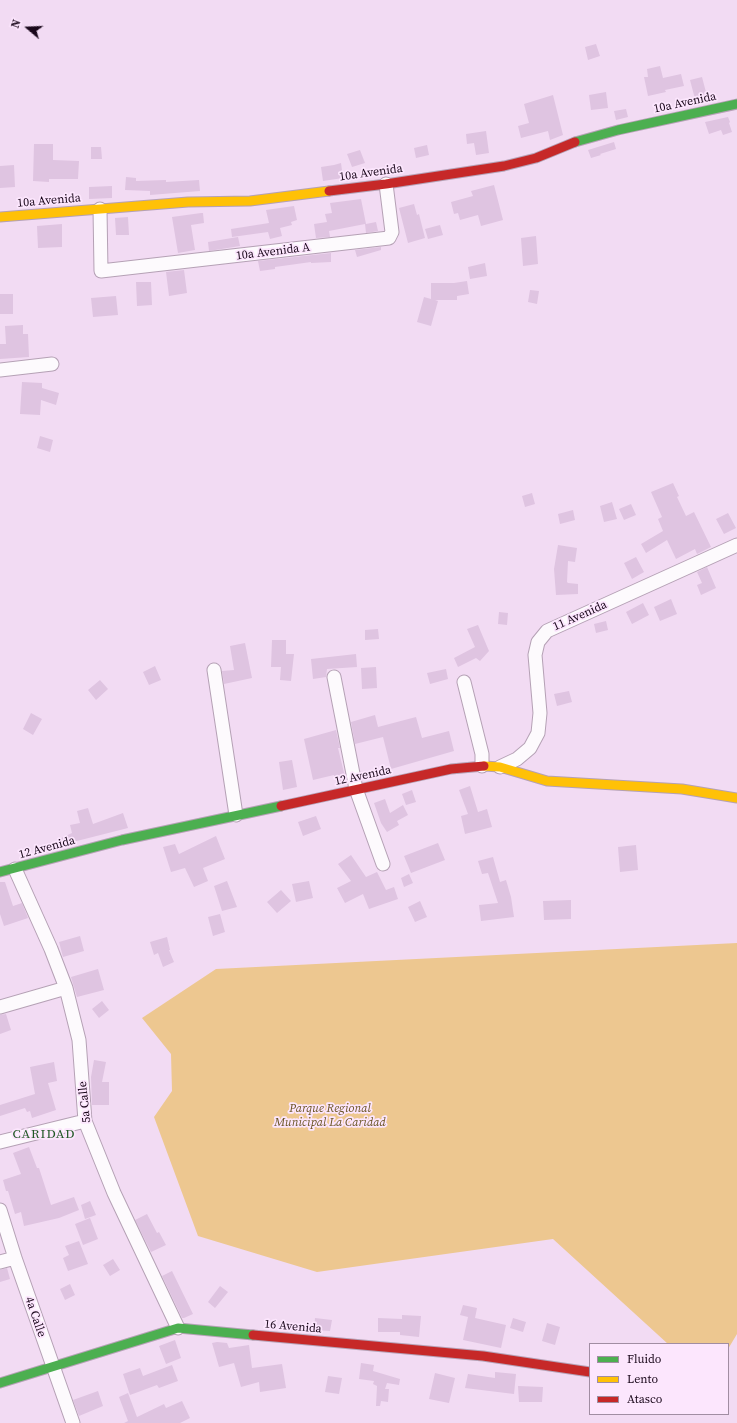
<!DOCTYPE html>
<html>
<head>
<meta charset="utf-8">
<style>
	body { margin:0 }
	#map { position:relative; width:737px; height:1423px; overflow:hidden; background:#f2dbf3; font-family:"Source Serif 4",serif }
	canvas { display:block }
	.legend { position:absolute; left:589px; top:1343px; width:140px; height:72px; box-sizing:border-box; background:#fce6fd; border:1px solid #a18da2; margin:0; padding:5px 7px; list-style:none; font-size:12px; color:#19071a }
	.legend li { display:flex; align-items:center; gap:8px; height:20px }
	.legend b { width:20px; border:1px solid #a18da2 }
	.north { position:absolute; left:8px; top:8px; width:40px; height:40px; -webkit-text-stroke:3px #fce6fd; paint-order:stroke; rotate:289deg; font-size:11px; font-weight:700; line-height:16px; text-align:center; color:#19071a }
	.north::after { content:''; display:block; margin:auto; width:14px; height:18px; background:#19071a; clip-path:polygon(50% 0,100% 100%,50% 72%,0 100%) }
</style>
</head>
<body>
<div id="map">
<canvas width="737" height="1423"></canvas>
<ul class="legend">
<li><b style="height:5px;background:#4caf50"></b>Fluido</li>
<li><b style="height:5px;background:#ffc107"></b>Lento</li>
<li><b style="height:5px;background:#c62828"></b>Atasco</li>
</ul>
<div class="north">N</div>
</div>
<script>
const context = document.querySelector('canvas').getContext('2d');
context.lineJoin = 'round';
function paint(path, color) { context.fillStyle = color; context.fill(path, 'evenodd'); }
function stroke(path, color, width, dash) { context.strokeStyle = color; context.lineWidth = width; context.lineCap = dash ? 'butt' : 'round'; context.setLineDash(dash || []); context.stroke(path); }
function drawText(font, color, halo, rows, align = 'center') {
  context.font = font + ' "Source Serif 4",serif'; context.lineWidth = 3.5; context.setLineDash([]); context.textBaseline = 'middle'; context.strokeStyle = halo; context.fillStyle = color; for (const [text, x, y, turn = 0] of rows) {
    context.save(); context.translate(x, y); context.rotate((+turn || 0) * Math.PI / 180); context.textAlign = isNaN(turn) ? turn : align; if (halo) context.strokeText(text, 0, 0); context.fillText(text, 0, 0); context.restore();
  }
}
paint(new Path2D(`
	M737,943V1334L728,1349V1344H668L553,1239L317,1272L198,1236L154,1117L172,1091L171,1054L142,1018L216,969Z`), '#edc790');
paint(new Path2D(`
	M596,44L600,56L588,60L585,47Z
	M660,66L663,78L681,74L684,86L665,90L666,92L648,96L644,77H648L647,69Z
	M702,77L707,96L695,99L690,80Z
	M606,92L608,108L591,110L589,95Z
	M553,95L563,135L550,140L548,131L521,138L518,126L529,123L524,104Z
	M626,109L628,117L616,120L614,111Z
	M728,117L730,122L729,123L732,132L723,135L721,130L709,134L705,122Z
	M486,131L489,153L476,155L474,143L467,144L466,134Z
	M614,142L616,149L600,154L601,155L591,158L588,150Z
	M34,144H53V160L79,161L78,179H49V182L33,181Z
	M427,145L429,155L416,158L414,148Z
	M91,147H101L102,159H91Z
	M360,150L365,163L352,167L347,154Z
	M341,163L343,178L323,181L321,167L334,165Z
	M14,165L15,187L0,188V166Z
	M126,177L136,178V181L166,180V182L199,180L200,191L150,195V191L125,190Z
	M494,185L503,220L481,226L478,215L460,220L458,213L454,214L451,202L473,196L471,191Z
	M112,186V198L89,199V187Z
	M361,199L366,224L376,222L378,231L366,233L365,224L329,231L330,237L316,238L314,224L327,222L325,214L332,213L330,203Z
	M414,204L417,215L419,214L425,238L408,243L399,208Z
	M294,206L297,220L291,222L292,225L280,228L282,236L270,239L268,232L232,237L231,229L269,223L266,210Z
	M201,213H203L204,223L191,225L195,250L178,253L172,217Z
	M128,217L129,235H116L115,218Z
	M62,224V247L38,248L37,226Z
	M440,225L443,235L428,239L425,229Z
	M536,236L538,264L523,266L521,238Z
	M238,237L240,246L209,251L208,242Z
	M381,247V250L357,257L355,250Z
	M331,253V262L311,263V262L275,267V269L260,271L258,261Z
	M485,263L487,276L470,279L468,267Z
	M184,270L187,293L169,296L166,272Z
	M467,281L469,294L457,296V300H435L438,301L431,326L417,322L424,297L431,299V283H454Z
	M136,282H151L152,305L137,306Z
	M530,290L539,291L537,304L528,302Z
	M0,294H13V314H0Z
	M116,296L118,315L93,317L91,298Z
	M23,325V334H28L29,357L0,359V344H6L5,326Z
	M22,382L42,383V388L59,393L56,405L41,400L40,415L20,414Z
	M40,436L53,440L50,452L37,448Z
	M673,483L679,496L677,497L686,516L694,512L711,547L697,554L695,549L676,559L667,540L646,553L641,544L663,531L658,519L662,517L651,492Z
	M532,493L535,504L525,507L522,496Z
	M612,502L617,519L604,522L600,506Z
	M631,504L636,515L624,520L619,509Z
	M573,510L575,520L560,524L558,514Z
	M728,513L736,528L724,534L716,519Z
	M558,545L577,548L575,562L568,561L567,582L568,583L578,584V594L556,595L554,569Z
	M636,557L644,572L632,579L624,563Z
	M707,567L716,588L701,595L697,585L702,583L697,572Z
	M671,599L677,614L660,621L654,607Z
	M643,603L649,615L632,624L626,612Z
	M499,612L508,613L507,625L498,624Z
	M606,621L608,630L596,633L594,624Z
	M478,625L489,651L480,661L476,658L458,667L454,658L475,647L467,629Z
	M378,629L379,639L365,640V630Z
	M272,640H286V654H294L291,681L280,680L281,667H271Z
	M245,643L252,678L224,684L222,671L234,670L230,646Z
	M356,654L357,667L327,669L326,677L313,679L311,659Z
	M155,666L161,680L149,685L143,672Z
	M376,667L377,688L362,689L361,668Z
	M446,669L448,679L430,684L427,673Z
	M100,680L108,689L96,700L88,690Z
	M569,691L572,702L557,706L554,694Z
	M31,713L42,719L33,735L23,729Z
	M375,715L378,727L416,717L422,738L449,731L454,751L391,769L383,737L355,744L351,722Z
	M336,730L340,748H338L346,781L336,783L334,775L313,780L304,739Z
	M292,760L297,787L283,790L279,762Z
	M470,786L478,812L487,809L492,827L465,834L461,816L468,814L459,790Z
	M412,790L416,802L406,805L402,794Z
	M385,799L390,813L403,805L408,815L397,821L399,825L387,832L381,823L374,803Z
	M88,808L93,824L123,813L128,828L61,845L59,839L72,833L70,825L80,823L77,811Z
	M316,816L321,829L303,836L298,822Z
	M216,836L225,859L203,868L208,881L194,887L185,868L171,872L163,847L175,844L179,854Z
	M438,843L445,860L411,873L404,856Z
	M636,845L638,870L620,872L618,847Z
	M351,855L366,877L377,872L386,890L394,887L398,899L369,909L363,894L345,903L337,888L351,881L338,864Z
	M493,857L500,882L506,880L511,897L514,917L481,921L479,905L498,903L488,873L482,874L478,861Z
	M409,874L413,883L404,887L401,878Z
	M227,881L237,907L222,911L214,886Z
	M309,881L313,898L296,902L292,884Z
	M0,882H5L13,906L22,903L28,918L4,926L0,914Z
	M281,890L291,901L277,913L267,902Z
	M571,900V919L544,920L543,901Z
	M420,901L427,917L415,922L408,907Z
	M220,914L225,932L213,936L208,917Z
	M80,936L84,951L63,957L59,942Z
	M167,937L170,950H169L174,962L163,967L158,953L154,955L150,942Z
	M98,969L104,990L77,997L71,977Z
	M102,1001L109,1010L99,1018L92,1009Z
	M6,1014L11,1030L0,1034V1015Z
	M94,1060L106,1062L102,1082H109V1105H92L91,1077Z
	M54,1062L57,1081L48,1083L56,1110L32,1118L30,1111L27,1112L25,1108L0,1116V1105L35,1094L30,1067Z
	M29,1147L37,1168H39L51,1205L74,1197L79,1210L59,1218L24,1226L21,1212L15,1214L8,1191H6L3,1180L21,1174L13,1153Z
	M90,1201L96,1215L85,1219L81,1205Z
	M147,1214L157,1233L159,1232L166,1245L151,1252L135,1220Z
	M90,1218L98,1239L83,1245L75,1224Z
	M79,1241L88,1264L68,1271L63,1258L69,1255L65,1246Z
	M113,1259L120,1270L110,1276L103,1265Z
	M7,1268L10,1279L0,1282V1270Z
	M172,1271L193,1314L184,1318H182L162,1276Z
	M70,1284L75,1295L65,1300L60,1289Z
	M220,1286L228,1292L215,1308L208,1302Z
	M463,1305L477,1308L475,1318L506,1325L501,1348L463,1340L468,1317L460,1315Z
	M402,1315L421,1316L419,1337L400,1335V1332H378V1318L402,1319Z
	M315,1318L332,1320L330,1331L314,1330Z
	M513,1318L526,1322L523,1332L510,1328Z
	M547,1323L560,1327L555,1345L542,1341Z
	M175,1340L181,1358L166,1364L159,1346Z
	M217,1342L227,1343L229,1348L249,1345L252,1368L282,1364L286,1388L260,1392L259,1382L241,1387L234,1363L219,1367L212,1343Z
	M361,1363L374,1365L373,1371L400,1379L399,1385L387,1383L385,1389H389L388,1402L381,1401L380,1406H376L377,1386L373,1384L374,1381L359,1379Z
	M172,1365L178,1381L159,1388L157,1385L130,1395L123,1374L140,1368L143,1376Z
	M495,1372L516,1374L514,1394L465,1388L468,1374L495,1378Z
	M435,1373L455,1378L449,1403L429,1399Z
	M328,1376L342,1378L339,1394L325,1392Z
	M518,1386L543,1387L542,1402H519Z
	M98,1391L103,1406L79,1416L73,1400Z
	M128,1393L137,1417L164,1404L166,1408L182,1401L190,1418L180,1423H124L128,1421L119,1397Z`), '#dfc4e1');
const street = new Path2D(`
	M100,209L101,271L389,238L392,232L386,184
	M0,370L52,364
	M214,670L236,815
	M334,677L356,789L383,864
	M464,682L482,754V766
	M500,767L517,759L530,748L538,733L540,713L535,655L538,642L547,631L737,545
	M15,869L51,949L66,988L79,1040L85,1121L114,1193L178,1328
	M0,1007L66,988
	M0,1142L85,1121
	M0,1210L15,1258L73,1423
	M0,1262L15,1258`);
const fast = new Path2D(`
	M575,142L618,130L737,104
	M0,872L122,840L281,806
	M0,1383L178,1328L253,1335`);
const slow = new Path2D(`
	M0,217L188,202L250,201L329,191
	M484,766L500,767L547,781L682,789L737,798`);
const jam = new Path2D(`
	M329,191L386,184L504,166L536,158L575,142
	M281,806L451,769L484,766
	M253,1335L483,1356L590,1372`);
stroke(street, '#b5a1b5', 15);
stroke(fast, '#b5a1b5', 11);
stroke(slow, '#b5a1b5', 11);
stroke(jam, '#b5a1b5', 11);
stroke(street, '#fdfafd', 13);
stroke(fast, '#4caf50', 9);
stroke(slow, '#ffc107', 9);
stroke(jam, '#c62828', 9);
drawText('12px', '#19071a', '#fce6fd', [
	["10a Avenida",685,103,-12],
	["10a Avenida",371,173,-8],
	["10a Avenida",49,201,-5],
	["10a Avenida A",273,252,-7],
	["11 Avenida",580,616,-24],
	["12 Avenida",363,776,-12],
	["12 Avenida",47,848,-15],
	["5a Calle",85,1102,-96],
	["4a Calle",35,1317,71],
	["16 Avenida",293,1327,5]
]);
drawText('italic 12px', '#6a5423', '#fce6fd', [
	["Parque Regional",330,1109],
	["Municipal La Caridad",330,1123]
]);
context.letterSpacing = '1px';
drawText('13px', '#205825', '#fce6fd', [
	["CARIDAD",44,1135]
]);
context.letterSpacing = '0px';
</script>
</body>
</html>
